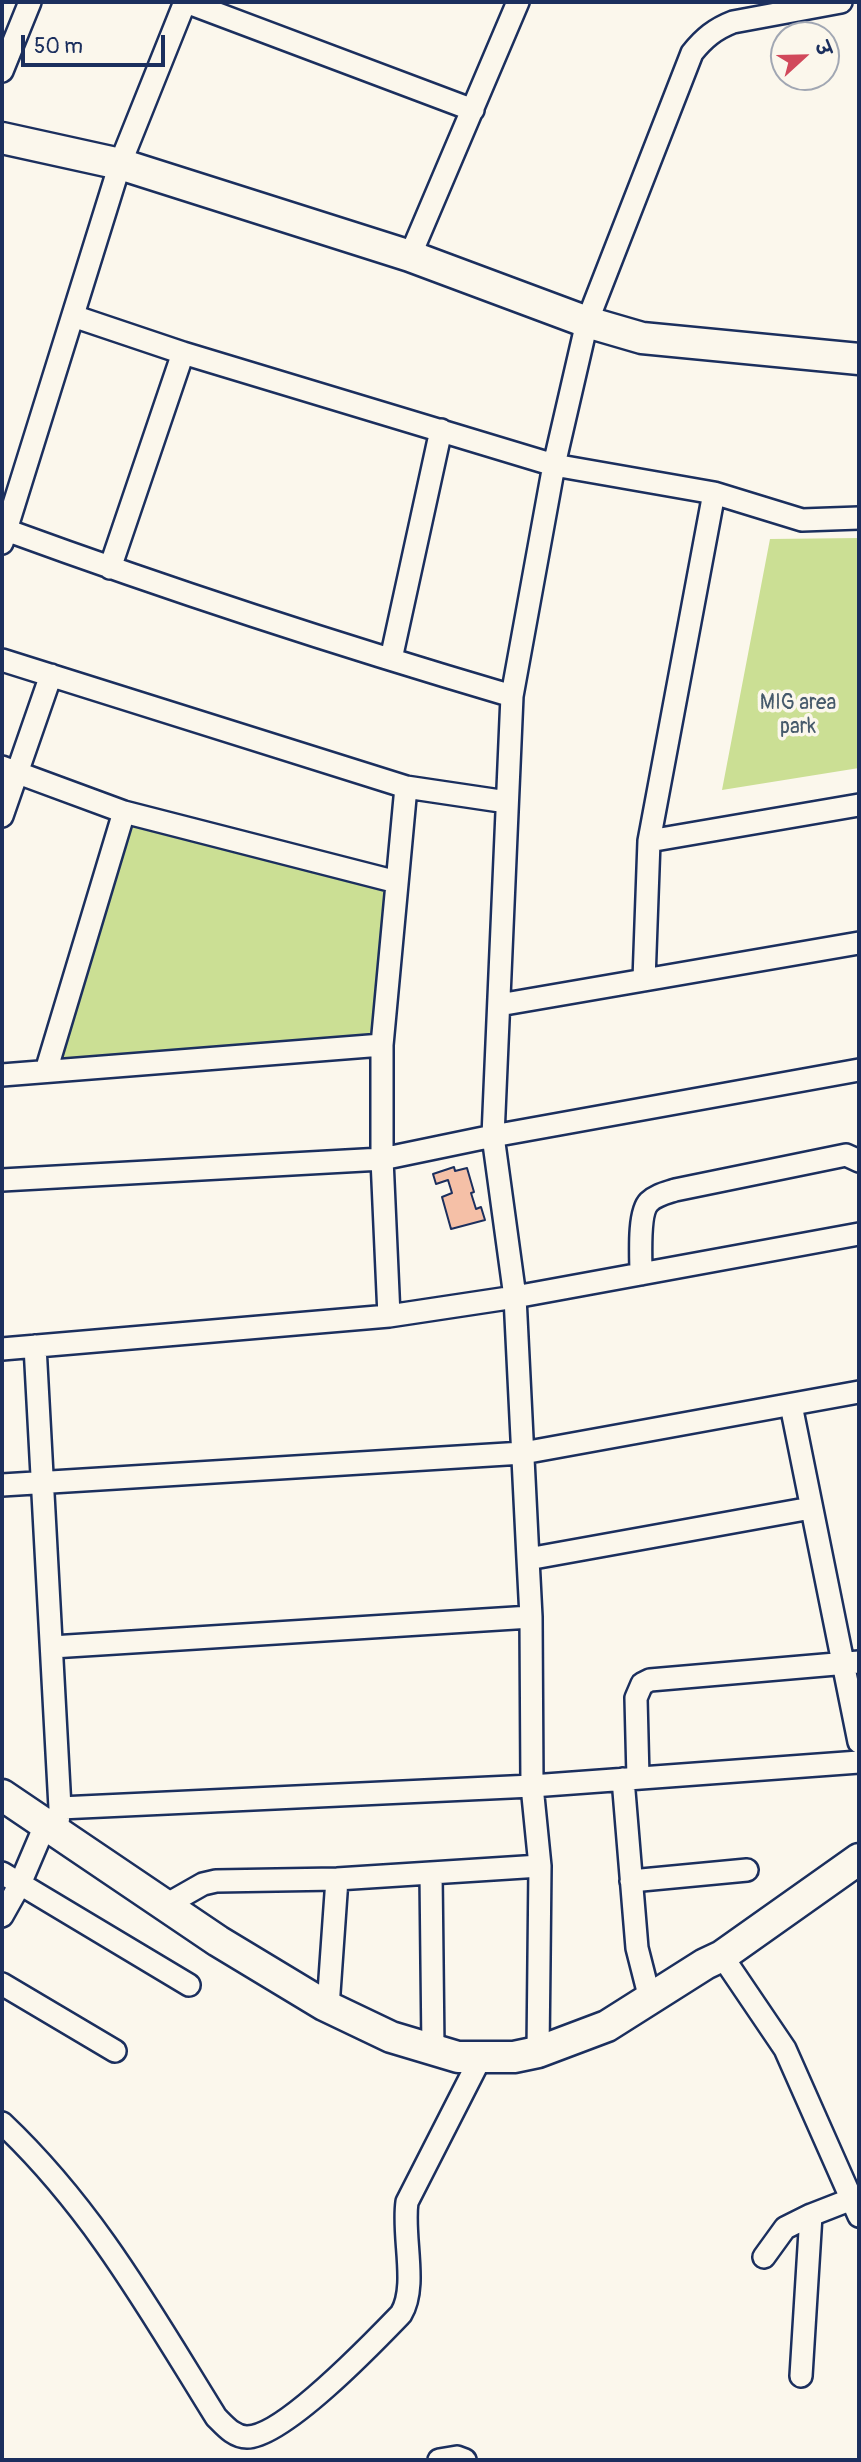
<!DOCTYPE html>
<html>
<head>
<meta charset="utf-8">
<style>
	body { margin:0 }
	#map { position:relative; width:861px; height:2462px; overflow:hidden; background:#fbf7ec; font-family:Pangolin,"Playpen Sans Deva",sans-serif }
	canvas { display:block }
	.frame { position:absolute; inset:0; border:4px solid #1b2f5e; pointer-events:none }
	.north { position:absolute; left:770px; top:21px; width:70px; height:70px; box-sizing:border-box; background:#fbf7ec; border:2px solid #a1a7b3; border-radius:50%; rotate:68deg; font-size:19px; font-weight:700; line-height:28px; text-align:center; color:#1b2f5e }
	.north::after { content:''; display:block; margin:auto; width:24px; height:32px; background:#d1495b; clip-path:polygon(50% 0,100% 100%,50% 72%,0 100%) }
	.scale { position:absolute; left:21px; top:35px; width:144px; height:32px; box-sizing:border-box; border:4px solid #1b2f5e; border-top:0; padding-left:9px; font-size:21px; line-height:24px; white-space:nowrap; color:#1b2f5e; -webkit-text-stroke:5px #fbf7ec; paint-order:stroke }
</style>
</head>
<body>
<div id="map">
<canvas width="861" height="2462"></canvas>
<div class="frame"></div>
<div class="north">उ</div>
<div class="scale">50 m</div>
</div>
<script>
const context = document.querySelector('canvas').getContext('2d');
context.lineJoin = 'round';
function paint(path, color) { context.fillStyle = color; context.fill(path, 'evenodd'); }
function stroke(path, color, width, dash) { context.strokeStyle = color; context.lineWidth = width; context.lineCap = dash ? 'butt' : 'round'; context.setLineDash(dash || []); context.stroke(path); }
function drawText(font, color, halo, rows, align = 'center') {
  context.font = font + ' Pangolin,sans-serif'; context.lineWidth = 7; context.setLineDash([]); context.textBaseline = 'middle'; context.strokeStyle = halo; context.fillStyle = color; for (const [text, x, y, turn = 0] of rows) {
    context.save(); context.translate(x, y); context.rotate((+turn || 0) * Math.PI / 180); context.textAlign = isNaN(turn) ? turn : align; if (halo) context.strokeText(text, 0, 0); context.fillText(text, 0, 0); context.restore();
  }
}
paint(new Path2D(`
	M859,538V768L722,790L770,539Z
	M124,812L397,882L382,1045L46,1071Z`), '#cbdf94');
const building = new Path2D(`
	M454,1167L455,1171L467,1168L474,1192L471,1193L476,1209L481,1207L485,1220L451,1229L442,1197L452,1193L448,1180L436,1184L433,1174Z`);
paint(building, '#f5c0a7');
stroke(building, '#1b2f5e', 2);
const street = new Path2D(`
	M186,2L473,110
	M2,71L30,2
	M410,256L518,2
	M73,316L183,353L554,465L714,493L802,520L859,518
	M6,530C173,591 342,646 512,696
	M2,543L120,164L185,2
	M110,568L183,353
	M391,659L441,430
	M2,660L406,787L382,1045V1159L389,1316
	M2,767L124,812L397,882
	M406,787L507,802
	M2,816L51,675
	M649,841L859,805
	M644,980L649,841L714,493
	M499,1005L859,943
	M46,1071L124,812
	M2,1075L382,1045
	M2,1180L382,1159L493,1136L859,1070
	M641,1274C641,1257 638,1213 649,1202C656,1195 666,1193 675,1190L846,1155L859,1161
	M35,1346L60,1808L58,1822
	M2,1349L389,1316L515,1297L859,1234
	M791,1405L859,1742
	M2,1485L523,1453L859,1392
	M528,1559L811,1508
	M52,1647L531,1617
	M638,1778L636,1698L642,1684L650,1680L859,1662
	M623,1779L637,1948L650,1999
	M60,1808L532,1786L859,1762
	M2,1873L189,1985
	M431,1873L433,2049
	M631,1881L747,1870
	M166,1905L203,1884L216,1881L337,1879L540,1866
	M2,1916L20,1884L46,1823
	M722,1956L785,2049L859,2216
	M2,1984L115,2051
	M328,2007L337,1879
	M538,2052L540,1866L532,1786L531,1617L528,1559L515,1297L493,1136L512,696L554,465L587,322L692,53C704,38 715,29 733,22L841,2
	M2,2123C94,2210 150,2311 216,2417C225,2426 234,2437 247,2437C283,2437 374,2342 401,2314C418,2286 402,2237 407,2202L481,2057
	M764,2257L785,2228L811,2215L852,2199
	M801,2376L811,2215
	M439,2460L457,2457L465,2460`);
const secondary = new Path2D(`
	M2,138L120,164L410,256L587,322L642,338L859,359
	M2,1795L218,1941L324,2005L391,2037L458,2057H514L538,2052L607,2026L705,1964L722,1956L859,1859`);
stroke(street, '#1b2f5e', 26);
stroke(secondary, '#1b2f5e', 35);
stroke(street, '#fbf7ec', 21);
stroke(secondary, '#fbf7ec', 30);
drawText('21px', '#475b6c', '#fbf7ec', [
	["MIG area",798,704],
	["park",798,728]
]);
</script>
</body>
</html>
